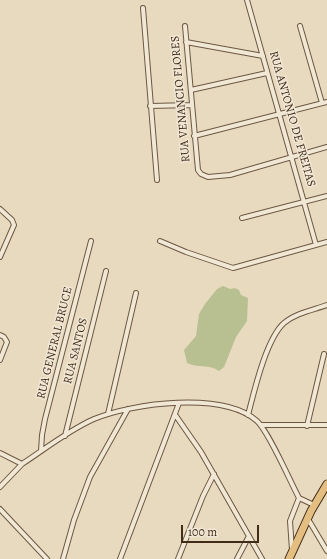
<!DOCTYPE html>
<html>
<head>
<meta charset="utf-8">
<style>
	body { margin:0 }
	#map { position:relative; width:327px; height:559px; overflow:hidden; background:#e8dabf; font-family:Alegreya,serif }
	canvas { display:block }
	.scale { position:absolute; left:181px; top:525px; width:78px; height:18px; box-sizing:border-box; border:2px solid #422b19; border-top:0; padding-left:5px; font-size:12px; line-height:14px; white-space:nowrap; color:#422b19; -webkit-text-stroke:3px #f0e7d5; paint-order:stroke }
</style>
</head>
<body>
<div id="map">
<canvas width="327" height="559"></canvas>
<div class="scale">100 m</div>
</div>
<script>
const context = document.querySelector('canvas').getContext('2d');
context.lineJoin = 'round';
function paint(path, color) { context.fillStyle = color; context.fill(path, 'evenodd'); }
function stroke(path, color, width, dash) { context.strokeStyle = color; context.lineWidth = width; context.lineCap = dash ? 'butt' : 'round'; context.setLineDash(dash || []); context.stroke(path); }
function drawText(font, color, halo, rows, align = 'center') {
  context.font = font + ' Alegreya,serif'; context.lineWidth = 3; context.setLineDash([]); context.textBaseline = 'middle'; context.strokeStyle = halo; context.fillStyle = color; for (const [text, x, y, turn = 0] of rows) {
    context.save(); context.translate(x, y); context.rotate((+turn || 0) * Math.PI / 180); context.textAlign = isNaN(turn) ? turn : align; if (halo) context.strokeText(text, 0, 0); context.fillText(text, 0, 0); context.restore();
  }
}
paint(new Path2D(`
	M223,286L230,289L235,288L239,290L241,295L248,298L247,321L236,337L224,367L219,371C209,364 198,368 187,363L184,350L196,336L199,314L205,304L217,289Z`), '#b8bf91');
const street = new Path2D(`
	M247,0L316,245
	M143,8L157,180
	M185,26L198,170L201,174L208,177L230,175L327,147
	M300,26L322,103
	M186,42L263,56
	M191,90L267,73
	M150,106L191,105
	M194,136L327,102
	M0,209L12,220L14,225L0,257
	M242,218L327,196
	M160,241L186,252L233,268L327,242
	M0,335L4,337L7,342L0,360
	M108,414L136,293
	M248,415C254,392 266,339 284,323C296,313 313,310 327,305
	M176,416L201,452L262,559
	M261,425H327
	M307,426L324,354
	M65,436L106,271
	M41,451L42,435L45,419L91,241
	M0,453L22,464C45,449 69,430 94,419C133,403 223,391 257,421C269,432 290,481 299,498L314,505
	M0,487L22,464
	M0,509L47,559
	M308,519L327,551
	M292,550L290,521L299,498
	M63,559L74,520L90,477L128,409
	M120,559L179,403
	M178,559L203,496L214,474
	M237,559L249,536`);
const highway = new Path2D(`
	M289,559L311,511L327,484`);
stroke(street, '#6c5742', 6);
stroke(highway, '#422b19', 9);
stroke(street, '#f0e7d5', 4);
stroke(highway, '#e4bd80', 7);
drawText('12px', '#422b19', '#f0e7d5', [
	["RUA VENANCIO FLORES",181,99,-95],
	["RUA ANTONIO DE FREITAS",292,119,74],
	["RUA GENERAL BRUCE",55,343,-76],
	["RUA SANTOS",76,351,-76]
]);
</script>
</body>
</html>
